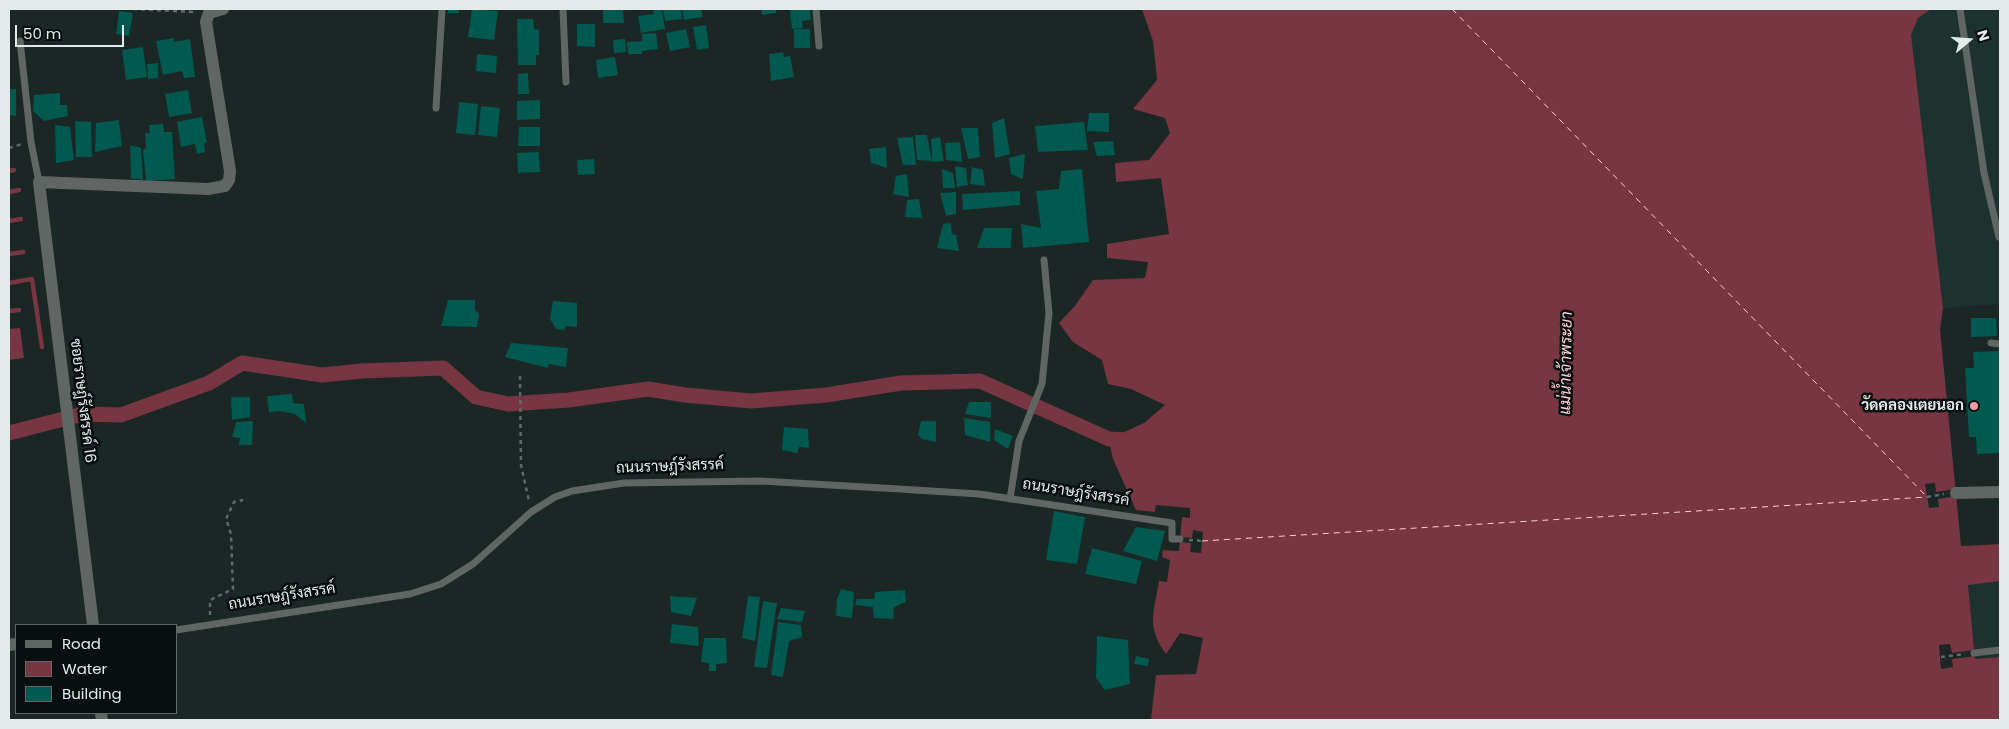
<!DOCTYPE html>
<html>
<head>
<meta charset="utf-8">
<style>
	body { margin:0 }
	#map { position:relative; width:2009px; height:729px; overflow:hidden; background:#1a2725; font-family:Poppins,sans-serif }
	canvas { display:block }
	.frame { position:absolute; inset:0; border:10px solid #e3ebea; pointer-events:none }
	.legend { position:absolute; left:15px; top:624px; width:162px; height:90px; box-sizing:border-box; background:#090f0e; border:1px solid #606766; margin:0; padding:6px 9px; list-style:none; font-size:15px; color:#e3ebea }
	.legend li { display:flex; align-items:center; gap:10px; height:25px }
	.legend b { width:25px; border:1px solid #606766 }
	.north { position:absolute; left:1944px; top:15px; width:50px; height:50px; -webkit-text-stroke:4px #090f0e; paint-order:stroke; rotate:72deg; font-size:14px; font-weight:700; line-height:20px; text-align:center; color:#e3ebea }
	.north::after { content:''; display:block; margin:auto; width:18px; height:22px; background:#e3ebea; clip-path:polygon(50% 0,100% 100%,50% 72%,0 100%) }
	.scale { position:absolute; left:15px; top:25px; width:109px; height:22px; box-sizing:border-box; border:2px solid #e3ebea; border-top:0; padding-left:6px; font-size:15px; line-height:18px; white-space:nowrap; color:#e3ebea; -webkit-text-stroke:4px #090f0e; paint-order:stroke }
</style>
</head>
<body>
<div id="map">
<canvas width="2009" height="729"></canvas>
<div class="frame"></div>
<ul class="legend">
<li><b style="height:6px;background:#5f6664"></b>Road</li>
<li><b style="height:14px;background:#773642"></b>Water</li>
<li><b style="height:14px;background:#015950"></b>Building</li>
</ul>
<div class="north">N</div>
<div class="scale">50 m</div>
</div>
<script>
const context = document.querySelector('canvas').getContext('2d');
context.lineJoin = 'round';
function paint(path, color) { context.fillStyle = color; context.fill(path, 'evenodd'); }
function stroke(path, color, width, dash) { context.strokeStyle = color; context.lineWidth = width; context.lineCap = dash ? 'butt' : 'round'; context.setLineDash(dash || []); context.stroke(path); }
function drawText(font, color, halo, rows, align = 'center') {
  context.font = font + ' Poppins,Sarabun,sans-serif'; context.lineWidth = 5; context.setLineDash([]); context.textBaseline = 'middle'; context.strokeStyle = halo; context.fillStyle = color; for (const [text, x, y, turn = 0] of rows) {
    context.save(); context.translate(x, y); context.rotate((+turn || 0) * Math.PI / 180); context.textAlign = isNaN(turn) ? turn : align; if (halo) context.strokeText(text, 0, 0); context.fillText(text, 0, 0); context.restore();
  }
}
paint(new Path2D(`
	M1906,9H2000V304L1943,308Z
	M2000,581V657L1975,659L1968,584Z`), '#1d322f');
paint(new Path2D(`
	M1142,9H1931L1918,18L1911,35L1943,308L1940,329L1961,546L2000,544V581L1968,585L1975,659L2000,657V720H1151L1156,675L1196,674L1203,638L1180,633L1166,654C1146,627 1154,612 1159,581L1167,582L1170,560L1162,557L1163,550L1179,551L1182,517L1190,518V508L1156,505L1155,512L1136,510L1113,459L1109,439L1144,423L1165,405L1131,389L1108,384L1102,360L1073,342L1059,323L1074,307L1093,280L1145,278L1148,262L1107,258V244L1169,234L1161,178L1116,182L1115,163L1149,160L1170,133L1165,118L1133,109L1157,80L1153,41Z
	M20,328L24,358L9,360V329Z`), '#773642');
paint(new Path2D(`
	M1935,483L1936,492L1956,489V496L1938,499L1939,507L1929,508L1925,484Z
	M1193,530L1203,532L1201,553L1190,552L1191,543L1180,542V537L1192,538Z
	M1950,644L1952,653L1974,650L1975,656L1952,659L1953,667L1941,669L1939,645Z`), '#1a2725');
stroke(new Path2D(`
	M9,171L14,170
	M9,192L19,190
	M9,221L21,219
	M9,254L23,252
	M9,283L32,279L42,347
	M9,311L19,310`), '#773642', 4.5);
stroke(new Path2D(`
	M9,433L83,414L121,415L209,383L242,363L322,375L362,371L443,368L476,397L508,404L569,400L648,389L685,395L751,401L826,395L901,383L980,381L1109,439L1127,440`), '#773642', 15);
stroke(new Path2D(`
	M1452,9L1926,496
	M1202,541L1927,497`), '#fcd1d6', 1, [6, 5]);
paint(new Path2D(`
	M448,9H459V13H448Z
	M472,9L498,11L494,40L468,37Z
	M603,9H623L624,23H603Z
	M653,9H662L665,29L641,33L638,16L654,14Z
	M663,9H681L682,19L665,21Z
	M682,9H701L703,17L684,20Z
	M761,9H776V13L762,15Z
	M790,9H810L811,20L802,21L803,28L792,29Z
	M119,11L133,13L129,36L116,34Z
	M517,19H533L534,29L539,30V55H536V65H518Z
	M577,24H595V47L577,46Z
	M706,25L709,48L697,50L693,27Z
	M686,29L690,47L670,51L666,33Z
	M794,29H810V48H794Z
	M656,33L658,49L642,51V54H628L627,42L642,41V34Z
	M174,38V42L190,39L195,77L184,78L182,71L163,75L156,41Z
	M625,39L626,52L614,53L613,40Z
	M143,47L147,77L126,80L122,50Z
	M783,52L784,57L790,56L794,77L771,81L769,54Z
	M477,54L497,56L496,73L476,71Z
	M615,57L618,75L598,78L596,60Z
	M158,63V78L148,79L147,64Z
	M528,73L529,94H518V74Z
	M9,89H16V116L9,115Z
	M188,90L192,113L169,117L165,94Z
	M60,93V105H67L68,116L44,121L33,111L34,95Z
	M540,100V119L517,120V101Z
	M459,102L478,104L475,135L456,133Z
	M481,106L500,108L497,137L478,135Z
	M1089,113H1109V132L1087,131Z
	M202,117L207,143H204L205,152L197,154L195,144L181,147L177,122Z
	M1004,118L1010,154L995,158L992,123Z
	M119,120L122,146L95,152L96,123Z
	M75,121L91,122L92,157H76Z
	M1084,122L1088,150L1038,152L1035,126Z
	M163,124L164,132H172L175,179L146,181L143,150L146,148L145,133H150L149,125Z
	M55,125L70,127L74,160L56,163Z
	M519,127H540V146H518Z
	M961,128H978L980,157L968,159Z
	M915,135H927L932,161L917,160Z
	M913,137L916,165H903L897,138Z
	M940,137L944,161L932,162L931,139Z
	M1113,141L1115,155L1097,156L1093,142Z
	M960,142L962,162L946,160L945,143Z
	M130,145L141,148L143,180L131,178Z
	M886,147L887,168L871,163L869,149Z
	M539,152L540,172L518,173L517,153Z
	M1025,154L1023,179L1011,174L1009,158Z
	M594,159L595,174L578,175L577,160Z
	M955,166L966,168L968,185L957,187Z
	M972,167L983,170L985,186L970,184Z
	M942,169L953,173L955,188H943Z
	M1082,169L1089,242L1023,248L1021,224L1041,228L1036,191L1059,189L1061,171Z
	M907,174L909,197L893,194L896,176Z
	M1020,191V205L963,210L962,194Z
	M956,192V214L946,216L940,193Z
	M919,199L922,218L905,217L907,200Z
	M951,223L952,234L956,235L959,251L937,248L943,224Z
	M984,228H1012L1011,248H977Z
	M448,300H475V310L479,314L477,327L441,326Z
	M553,301L577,303V327L566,326L564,330L556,329L550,319Z
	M1971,318H1996L1997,336L1971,337Z
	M511,343L568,348L566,367L549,364L548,368L505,357Z
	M2000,351V453L1977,454L1976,437H1969L1965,368H1974L1973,352Z
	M292,394L293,403L304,404L306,423L295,414L280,411L269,412L267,396Z
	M231,397H250V417L232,420Z
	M969,402H991V418L965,414Z
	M964,418L990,422V442L965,435Z
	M253,421L252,445H239L240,438L232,437L236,422Z
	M921,421H936V442L922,439L918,435Z
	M784,427L808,429L809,448L799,447L797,453L782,450Z
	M995,429L1013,436L1008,449L994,440Z
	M1054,511L1085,517L1077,564L1046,560Z
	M1136,527L1165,531L1157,561L1123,551Z
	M1092,548L1142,561L1136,584L1085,574Z
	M841,589L854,592L852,618L836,616L837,599Z
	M905,590L906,602L894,607L893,619L874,618L873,607L855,605L857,599H874L875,592Z
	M670,596L697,598L691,616L671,612Z
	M748,596L760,597L755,641L742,638Z
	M763,601L777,603L767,668L754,667Z
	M781,608L805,611L802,622L777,619Z
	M778,622L801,625L802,637L789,641L783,677L771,675Z
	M672,624L698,627L699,646L670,643Z
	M1097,636L1128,640L1130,684L1105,690L1096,678Z
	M704,638H726L727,663L716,664V671H709V663L701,662Z
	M1136,656L1149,659L1148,666L1134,664Z`), '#015950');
stroke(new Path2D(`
	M133,9L195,12
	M9,148L22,144
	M520,376L521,465L529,501
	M1927,497L1944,494
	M1189,540L1202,541
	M210,615V600L233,589L231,534L226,519L234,502L243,500
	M1941,657L1965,654`), '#5f6a69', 2.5, [4, 4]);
stroke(new Path2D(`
	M563,9L566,82
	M816,9L819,46
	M1960,9L1984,173L1999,237
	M20,41L31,142L39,182
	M436,108L442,9
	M1991,343L2000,344
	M1010,499L1019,441L1042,384L1049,313L1044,260
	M176,630L410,594L441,584L473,564L531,512L555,497L572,491L624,483L761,481L899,489L979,494L1172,523V539H1180
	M1974,653L2000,650`), '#5f6664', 7);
stroke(new Path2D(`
	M1956,493L2000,492
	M93,625L39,182L208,189L225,186L229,180L230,171L206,22L209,13L223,9
	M101,713L102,720`), '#5f6664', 12);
stroke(new Path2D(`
	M9,645L16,644`), '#5f6664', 12);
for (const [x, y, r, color] of [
	[1974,406,5,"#f39aa7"]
]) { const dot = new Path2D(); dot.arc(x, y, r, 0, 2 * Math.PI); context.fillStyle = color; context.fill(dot); stroke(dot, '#090f0e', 2); }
drawText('15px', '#e3ebea', '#090f0e', [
	["ซอยราษฎ์รังสรรค์ 16",82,401,83],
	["ถนนราษฎ์รังสรรค์",670,467,-2],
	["ถนนราษฎ์รังสรรค์",1076,493,9],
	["ถนนราษฎ์รังสรรค์",282,597,-9]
]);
drawText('bold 15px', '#e3ebea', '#090f0e', [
	["วัดคลองเตยนอก",1964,406]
], 'right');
drawText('italic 16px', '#fcd1d6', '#090f0e', [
	["แม่น้ำเจ้าพระยา",1567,363,-89]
]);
</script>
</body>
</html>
